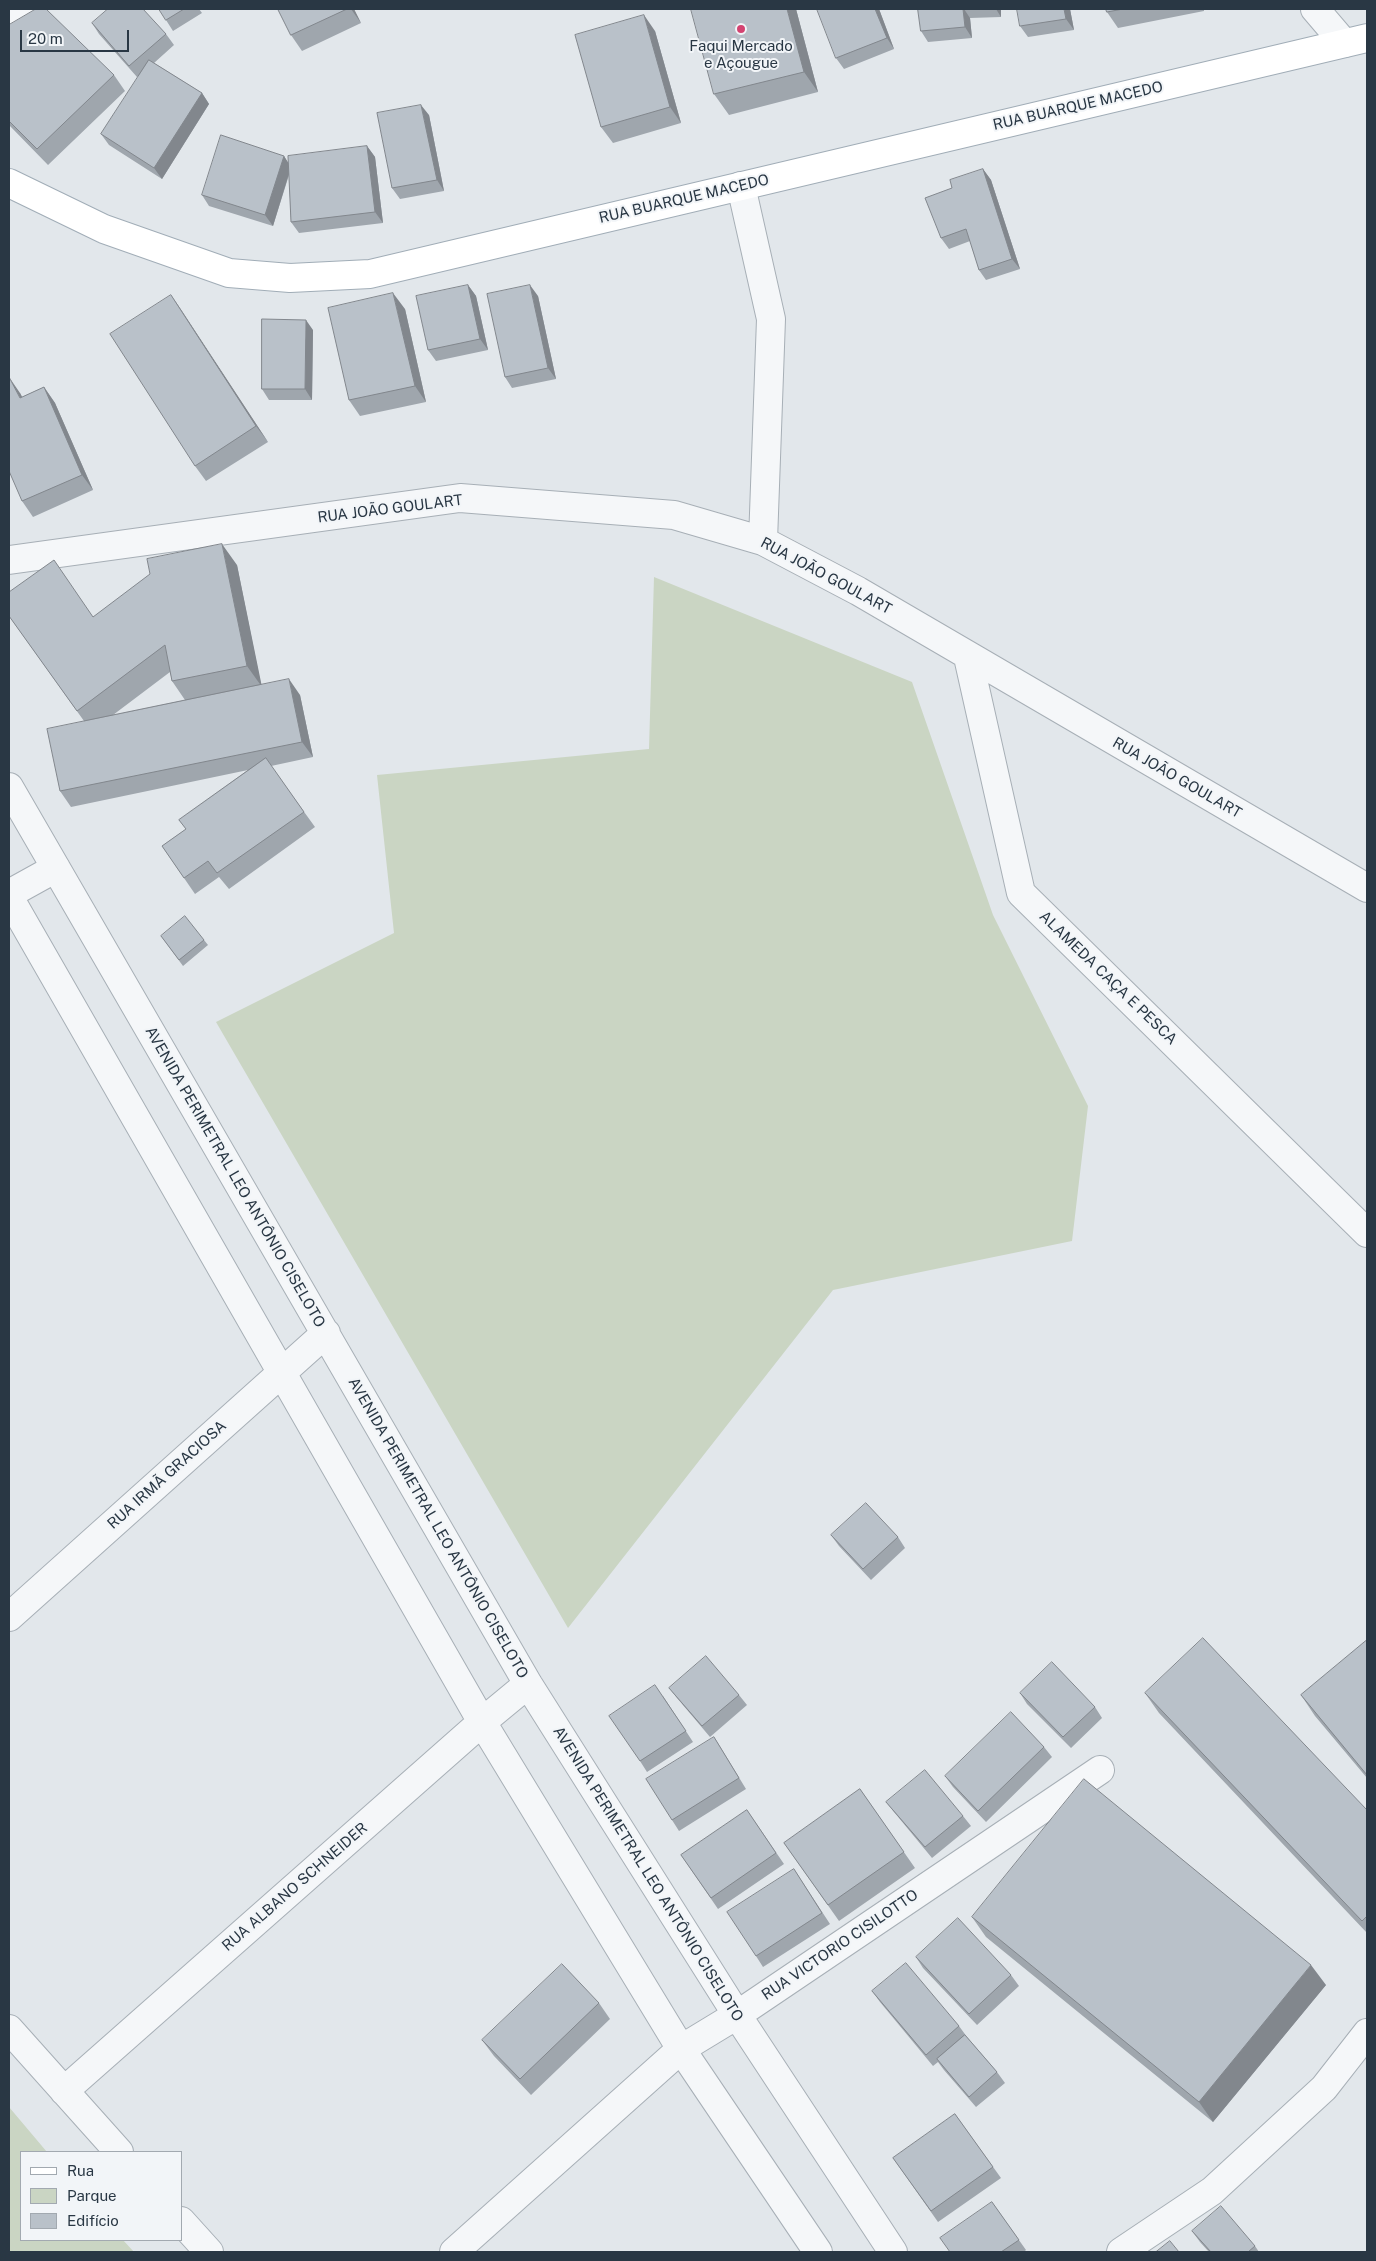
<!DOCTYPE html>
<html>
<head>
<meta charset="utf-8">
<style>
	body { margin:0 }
	#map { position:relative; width:1376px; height:2261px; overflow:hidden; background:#e2e7eb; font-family:"Public Sans",sans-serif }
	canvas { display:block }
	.frame { position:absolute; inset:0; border:10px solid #293744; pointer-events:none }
	.legend { position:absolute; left:20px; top:2151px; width:162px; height:90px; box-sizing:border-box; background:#f2f5f8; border:1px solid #a2a9b0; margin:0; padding:6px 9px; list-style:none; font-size:15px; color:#293744 }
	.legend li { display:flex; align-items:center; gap:10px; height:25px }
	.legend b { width:25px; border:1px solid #a2a9b0 }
	.scale { position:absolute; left:20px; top:30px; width:109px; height:22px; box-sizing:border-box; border:2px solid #293744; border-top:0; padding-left:6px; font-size:15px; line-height:18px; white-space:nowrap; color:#293744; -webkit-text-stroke:4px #f2f5f8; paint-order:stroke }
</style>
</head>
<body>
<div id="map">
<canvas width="1376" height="2261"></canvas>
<div class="frame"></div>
<ul class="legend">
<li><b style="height:6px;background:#fff"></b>Rua</li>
<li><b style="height:14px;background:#cad5c3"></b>Parque</li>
<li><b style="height:14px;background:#b9c1c9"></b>Edifício</li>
</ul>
<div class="scale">20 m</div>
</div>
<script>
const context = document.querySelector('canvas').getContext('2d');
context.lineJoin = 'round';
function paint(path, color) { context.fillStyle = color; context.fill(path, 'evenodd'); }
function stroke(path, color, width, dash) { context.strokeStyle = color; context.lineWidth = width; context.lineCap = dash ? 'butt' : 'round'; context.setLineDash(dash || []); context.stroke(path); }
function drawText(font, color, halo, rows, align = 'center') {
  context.font = font + ' "Public Sans",sans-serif'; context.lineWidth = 4; context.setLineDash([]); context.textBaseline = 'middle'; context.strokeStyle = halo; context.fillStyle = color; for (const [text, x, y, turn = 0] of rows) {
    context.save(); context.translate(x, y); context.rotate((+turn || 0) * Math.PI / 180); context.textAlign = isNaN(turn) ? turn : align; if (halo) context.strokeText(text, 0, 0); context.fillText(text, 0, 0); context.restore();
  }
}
paint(new Path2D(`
	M654,577L912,682L993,915L1088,1106L1072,1241L833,1290L568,1628L216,1022L394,933L377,775L649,749Z
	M9,2107L47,2152H21V2240H123L134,2252H9Z`), '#cad5c3');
const minor = new Path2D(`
	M1315,9L1344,43
	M9,19L31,9
	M741,186L771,319L763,541
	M9,560L460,498L674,515L763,541L858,591L1367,888
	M968,657L1021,893L1367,1233
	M9,787L528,1684L737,2015L893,2252
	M9,894L56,868
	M9,897L482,1722L681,2049L818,2252
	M9,1617L326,1333
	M9,2029L119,2152
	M64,2091L482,1722L528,1684
	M181,2221L209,2252
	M454,2252L681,2049L737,2015L1100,1770
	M1121,2252L1212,2191L1324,2088L1367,2033`);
const major = new Path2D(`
	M9,183L104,229L229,273L290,278L370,274L1367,38`);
stroke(minor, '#a7afb6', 30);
stroke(major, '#a1adb7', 30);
stroke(minor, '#f5f7f9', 28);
stroke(major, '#fff', 28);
paint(new Path2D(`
	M159,9H199L202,13L173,31Z
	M278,9H354L361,23L302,51L291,35Z
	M796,9L818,92L729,115L714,94Z
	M879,9L894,49L844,69L836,58Z
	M918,9H1001V17L970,18L972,38L928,42L921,31Z
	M1070,9L1074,30L1028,37L1020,26Z
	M1106,9H1204V11L1118,28L1107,12Z
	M92,23L166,34L174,45L154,63L202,93L209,104L162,179L109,145L101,134L139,76L137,77L99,34Z
	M9,25L114,75L125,91L48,165L9,125Z
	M655,31L681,123L613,143L601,127Z
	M429,115L444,191L400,199L392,188Z
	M367,146L375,157L383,223L299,233L291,222L289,175L273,226L209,206L202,195L284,156L288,163Z
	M983,169L991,180L1020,269L986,280L979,270L970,241L949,249L941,238L952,188Z
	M468,285L476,296L488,350L436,361L428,350Z
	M171,295L268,442L206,481L195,466Z
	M538,296L556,379L512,388L505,377Z
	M405,309L426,402L360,416L349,400Z
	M313,330L312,400H269L262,389Z
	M44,387L55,403L93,490L33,517L22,501L20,393L22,397Z
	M237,565L261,685L300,695L313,757L271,766L315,827L229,889L219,877L195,894L162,846L186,829L179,820L248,770L71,807L60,791L84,721L9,616L93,617ZM170,672L172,681L185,700L113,715Z
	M161,936L204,940L208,945L183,966Z
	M831,1535L898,1537L905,1548L871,1580L839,1546Z
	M1367,1640V1778L1315,1716L1301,1695Z
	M669,1688L739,1695L747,1705L710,1737L677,1698Z
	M1020,1693L1095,1707L1102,1718L1071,1748L1027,1704Z
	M1145,1693L1367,1810V1933L1159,1713Z
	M663,1696L693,1742L647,1772L640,1761Z
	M714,1737L721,1748L746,1789L679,1831L672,1820Z
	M1044,1747L1052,1757L986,1822L953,1787L945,1776Z
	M860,1789L915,1868L839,1921L784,1843Z
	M886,1802L963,1816L971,1826L932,1858L894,1812Z
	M747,1810L784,1864L718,1909L681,1855Z
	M794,1869L830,1924L763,1967L756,1956Z
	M972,1917L1326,1985L1213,2122L986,1937Z
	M916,1957L1011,1975L1019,1986L977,2025L923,1968Z
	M872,1991L959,2026L967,2037L997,2072L1005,2083L976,2107L944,2070L938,2062L933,2066L880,2002Z
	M599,2003L610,2019L531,2095L494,2056L482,2040Z
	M955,2114L1001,2178L938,2222L893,2158Z
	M992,2202L1026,2250L1024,2252H950Z
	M1192,2231L1255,2246L1259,2252H1209L1200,2242Z`), '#9fa6ad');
paint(new Path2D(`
	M351,9H354L361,23Z
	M787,9H796L818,92L804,72Z
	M875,9H879L894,49L887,38Z
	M963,9H964L970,18L972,38L965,27Z
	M996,9H1001V17Z
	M1064,9H1070L1074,30L1066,19Z
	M644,15L655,31L681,123L670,107Z
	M202,93L209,104L162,179L154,168Z
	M421,105L429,115L444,191L437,180Z
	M367,146L375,157L383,223L375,212Z
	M284,156L291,167L273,226L265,215Z
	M983,169L991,180L1020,269L1012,259Z
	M468,285L476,296L488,350L480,339Z
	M530,285L538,296L556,379L548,368Z
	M393,293L405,309L426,402L415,386Z
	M171,295L182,311L268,442L256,426Z
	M306,320L313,330L312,400L305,389Z
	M9,377L20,393L31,414L20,398Z
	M44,387L55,403L93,490L82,475Z
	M222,544L237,565L262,687L247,666Z
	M289,679L300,695L313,757L302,742Z
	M1311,1965L1326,1985L1213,2122L1199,2102Z`), '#82878d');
const building = new Path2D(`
	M36,9H46L114,75L37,149L9,121V25Z
	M108,9H143L166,34L129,66L92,23Z
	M159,9H184L166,20Z
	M278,9H347L291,35Z
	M691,9H787L804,72L714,94Z
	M817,9H875L887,38L836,58Z
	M918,9H963L965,27L921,31Z
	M1017,9H1064L1066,19L1020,26Z
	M1106,9H1123L1107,12Z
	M644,15L670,107L601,127L575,35Z
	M149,60L202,93L154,168L101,134Z
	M421,105L437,180L392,188L377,113Z
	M221,135L284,156L265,215L202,195Z
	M367,146L375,212L291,222L288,156Z
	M983,169L1012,259L979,270L966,229L941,238L925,198L952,188L950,180Z
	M468,285L480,339L428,350L416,296Z
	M530,285L548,368L505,377L487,294Z
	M393,293L415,386L349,400L328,308Z
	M171,295L256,426L195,466L110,334Z
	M262,319L306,320L305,389H262Z
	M9,377L20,398L44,387L82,475L22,501L9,471Z
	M222,544L247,666L172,681L165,645L77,711L9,616V592L54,560L93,617L150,574L147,559Z
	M289,679L302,742L60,791L47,729Z
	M266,758L304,812L217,873L208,861L184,878L162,846L186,829L179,820Z
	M185,916L204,940L179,960L161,936Z
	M866,1503L898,1537L863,1569L831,1535Z
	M1203,1638L1367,1810V1916L1362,1921L1145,1693Z
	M1367,1640V1775L1301,1695Z
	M706,1656L739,1695L702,1726L669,1688Z
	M1052,1662L1095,1707L1063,1737L1020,1693Z
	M655,1685L686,1731L640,1761L609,1716Z
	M1011,1712L1044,1747L978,1811L945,1776Z
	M714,1737L739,1778L672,1820L646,1779Z
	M925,1770L963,1816L925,1847L886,1802Z
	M1084,1779L1311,1965L1199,2102L972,1917Z
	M860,1789L904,1852L828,1905L784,1843Z
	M747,1810L776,1853L711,1898L681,1855Z
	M794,1869L822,1913L756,1956L727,1912Z
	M958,1918L1011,1975L969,2014L916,1957Z
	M906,1963L959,2026L926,2055L872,1991Z
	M562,1964L599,2003L520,2079L482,2040Z
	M965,2035L997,2072L969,2097L937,2059Z
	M955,2114L993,2167L931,2211L893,2158Z
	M992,2202L1019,2240L1001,2252H950L940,2238Z
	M1221,2206L1255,2246L1248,2252H1211L1192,2231Z
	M1170,2241L1179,2252H1156Z`);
paint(building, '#b9c1c9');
stroke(building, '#82878d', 1);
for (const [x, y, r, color] of [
	[741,29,5,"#d44371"]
]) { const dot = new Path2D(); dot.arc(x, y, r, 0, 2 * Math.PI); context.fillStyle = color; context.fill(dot); stroke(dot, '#f2f5f8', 2); }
drawText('15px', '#293744', '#f2f5f8', [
	["Faqui Mercado",741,46],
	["e Açougue",741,63]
]);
drawText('15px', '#293744', '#f2f5f8', [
	["RUA BUARQUE MACEDO",1078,106,-13],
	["RUA BUARQUE MACEDO",684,199,-13],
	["RUA JOÃO GOULART",390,509,-7],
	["RUA JOÃO GOULART",826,576,28],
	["RUA JOÃO GOULART",1177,778,30],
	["ALAMEDA CAÇA E PESCA",1108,978,44],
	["AVENIDA PERIMETRAL LEO ANTÔNIO CISELOTO",235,1177,60],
	["RUA IRMÃ GRACIOSA",167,1475,-42],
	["AVENIDA PERIMETRAL LEO ANTÔNIO CISELOTO",438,1528,60],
	["AVENIDA PERIMETRAL LEO ANTÔNIO CISELOTO",648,1874,58],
	["RUA ALBANO SCHNEIDER",295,1887,-41],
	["RUA VICTORIO CISILOTTO",840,1945,-34]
]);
</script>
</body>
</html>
